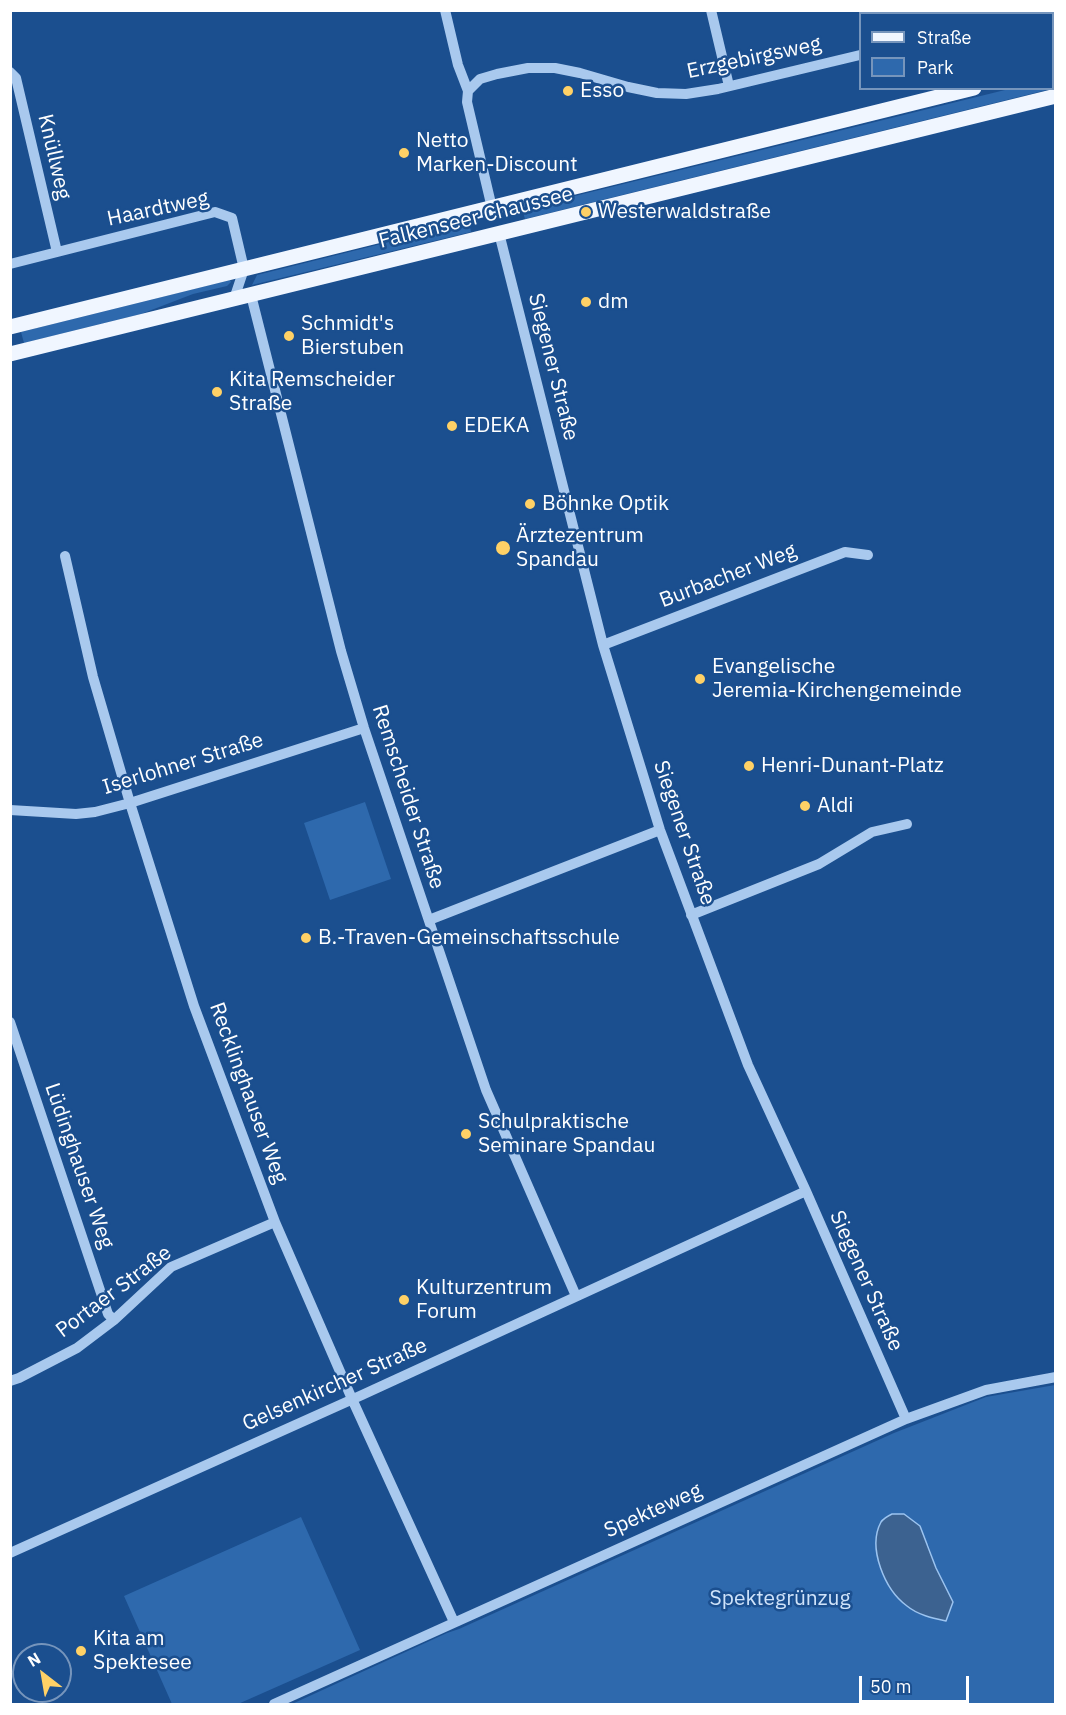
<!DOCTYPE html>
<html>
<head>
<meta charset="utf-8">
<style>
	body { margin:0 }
	#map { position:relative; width:1066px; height:1715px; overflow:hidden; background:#1b4f8f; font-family:"IBM Plex Sans",sans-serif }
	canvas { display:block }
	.frame { position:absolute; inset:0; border:12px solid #fff; pointer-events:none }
	.legend { position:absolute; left:859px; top:12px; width:195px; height:78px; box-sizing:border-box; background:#1b4f8f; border:2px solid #7695bc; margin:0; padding:8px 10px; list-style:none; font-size:18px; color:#fff }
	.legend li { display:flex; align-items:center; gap:12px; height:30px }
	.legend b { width:30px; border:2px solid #7695bc }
	.north { position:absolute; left:12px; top:1643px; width:60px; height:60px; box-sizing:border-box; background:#1b4f8f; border:2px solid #7695bc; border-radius:50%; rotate:329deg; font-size:16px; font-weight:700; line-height:24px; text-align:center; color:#fff }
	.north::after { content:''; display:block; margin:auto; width:21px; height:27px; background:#ffd166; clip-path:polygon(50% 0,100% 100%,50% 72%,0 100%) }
	.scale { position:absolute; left:859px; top:1676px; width:110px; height:27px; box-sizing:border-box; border:3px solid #fff; border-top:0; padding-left:8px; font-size:18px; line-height:21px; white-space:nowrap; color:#fff; -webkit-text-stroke:4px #1b4f8f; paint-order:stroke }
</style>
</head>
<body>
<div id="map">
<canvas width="1066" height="1715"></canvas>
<div class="frame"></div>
<ul class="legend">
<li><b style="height:8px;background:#f0f6ff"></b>Straße</li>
<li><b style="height:16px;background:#2e69ad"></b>Park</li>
</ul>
<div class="north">N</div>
<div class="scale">50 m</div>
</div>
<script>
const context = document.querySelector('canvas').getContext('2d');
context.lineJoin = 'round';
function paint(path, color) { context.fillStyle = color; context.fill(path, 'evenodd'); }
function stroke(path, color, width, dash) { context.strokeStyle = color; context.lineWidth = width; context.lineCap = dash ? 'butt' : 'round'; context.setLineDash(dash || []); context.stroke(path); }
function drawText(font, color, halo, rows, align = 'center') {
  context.font = font + ' "IBM Plex Sans",sans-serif'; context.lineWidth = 5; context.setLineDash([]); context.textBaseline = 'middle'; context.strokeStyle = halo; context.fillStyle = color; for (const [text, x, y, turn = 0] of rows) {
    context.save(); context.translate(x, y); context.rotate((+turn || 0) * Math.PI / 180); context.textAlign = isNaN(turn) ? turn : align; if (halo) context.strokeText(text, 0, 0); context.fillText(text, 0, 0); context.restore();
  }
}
paint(new Path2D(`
	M1055,77V88L525,219L522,209L1009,89L1052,88L1053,78Z
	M469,222L471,232L252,285L257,275Z
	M230,280L231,282L227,286L193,294L141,314L24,343L21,332Z
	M365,802L391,879L330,900L304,823Z
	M1055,1385V1704H292L447,1633L459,1629L894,1433L986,1397ZM928,1544L936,1568L953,1602L946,1621L917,1613Z
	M301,1517L360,1650L238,1704H172L124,1596Z`), '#2e69ad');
const water = new Path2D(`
	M892,1514H904L920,1526L936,1568L953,1602L946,1621C932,1618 918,1615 907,1606C885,1590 867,1548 881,1522C883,1519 888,1516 892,1514Z`);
paint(water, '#3c6290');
stroke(water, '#9cc4f0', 1.5);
stroke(new Path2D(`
	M445,10L458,65L468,91
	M711,10L729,86
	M978,10L979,14
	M1033,14L1045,10
	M10,72L16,78L57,252
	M492,208L467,102L468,91L480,79L497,74L528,68H555L580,73L628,87L657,93L686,94L718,89L860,55
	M499,233L603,645L660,830L748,1065L806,1191L906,1419
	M10,264L215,212L232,218L244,269L234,299
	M251,295L341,651L364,728L486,1090L576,1296
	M65,556L93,677L130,803L194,1006L275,1222L352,1399L454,1622
	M603,645L845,552L868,555
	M10,810L76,814L95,812L130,803L364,728
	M691,915L819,864L872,832L907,824
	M429,920L660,830
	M10,1022L108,1314L114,1320
	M10,1381L19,1378L77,1348L114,1320L171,1267L275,1222
	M10,1553L362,1395L806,1191
	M274,1704L906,1419L986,1390L1056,1377`), '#a9c9ee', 10);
stroke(new Path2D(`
	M1052,69L1056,68
	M10,327L974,88
	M10,354L1056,96`), '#f0f6ff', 15);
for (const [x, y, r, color] of [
	[568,91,6,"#ffd166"],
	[404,153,6,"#ffd166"],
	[586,212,6,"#ffd166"],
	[586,302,6,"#ffd166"],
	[289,336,6,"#ffd166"],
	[217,392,6,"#ffd166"],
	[452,426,6,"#ffd166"],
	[530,504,6,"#ffd166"],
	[503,548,8,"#ffd166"],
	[700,679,6,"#ffd166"],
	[749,766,6,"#ffd166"],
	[805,806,6,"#ffd166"],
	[306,938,6,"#ffd166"],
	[466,1134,6,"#ffd166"],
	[404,1300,6,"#ffd166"],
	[81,1651,6,"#ffd166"]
]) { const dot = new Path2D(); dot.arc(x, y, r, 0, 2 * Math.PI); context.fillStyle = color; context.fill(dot); stroke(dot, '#1b4f8f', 2); }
drawText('21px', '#fff', '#1b4f8f', [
	["Erzgebirgsweg",754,58,-12],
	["Knüllweg",54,157,77],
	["Haardtweg",158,209,-12],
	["Falkenseer Chaussee",476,218,-14],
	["Siegener Straße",553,367,76],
	["Burbacher Weg",728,576,-21],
	["Iserlohner Straße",183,764,-17],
	["Remscheider Straße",408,797,72],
	["Siegener Straße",684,833,71],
	["Recklinghauser Weg",248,1093,70],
	["Lüdinghauser Weg",79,1166,71],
	["Siegener Straße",866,1281,66],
	["Portaer Straße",114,1292,-37],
	["Gelsenkircher Straße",335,1385,-24],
	["Spekteweg",653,1511,-24]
]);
drawText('21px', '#fff', '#1b4f8f', [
	["Esso",580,91],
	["Netto",416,141],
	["Marken-Discount",416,165],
	["Westerwaldstraße",598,212],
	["dm",598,302],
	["Schmidt's",301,324],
	["Bierstuben",301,348],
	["Kita Remscheider",229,380],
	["Straße",229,404],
	["EDEKA",464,426],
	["Böhnke Optik",542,504],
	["Ärztezentrum",516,536],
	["Spandau",516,560],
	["Evangelische",712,667],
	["Jeremia-Kirchengemeinde",712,691],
	["Henri-Dunant-Platz",761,766],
	["Aldi",817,806],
	["B.-Traven-Gemeinschaftsschule",318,938],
	["Schulpraktische",478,1122],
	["Seminare Spandau",478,1146],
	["Kulturzentrum",416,1288],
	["Forum",416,1312],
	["Kita am",93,1639],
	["Spektesee",93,1663]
], 'left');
drawText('21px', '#cfe3fa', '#1b4f8f', [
	["Spektegrünzug",780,1599]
]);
</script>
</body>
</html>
